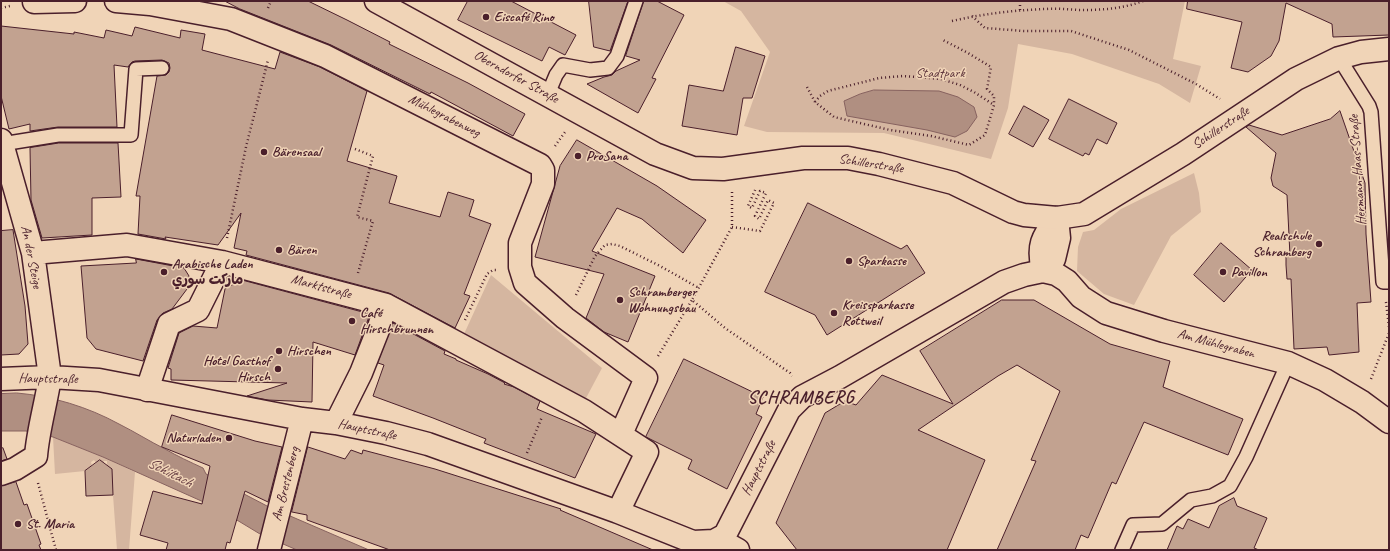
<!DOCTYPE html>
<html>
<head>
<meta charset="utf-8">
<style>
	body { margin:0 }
	#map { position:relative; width:1390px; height:551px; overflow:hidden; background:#f0d4b7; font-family:Caveat,sans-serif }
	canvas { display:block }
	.frame { position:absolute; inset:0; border:2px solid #4a1f2b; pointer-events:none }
</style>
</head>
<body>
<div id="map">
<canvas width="1390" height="551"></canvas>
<div class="frame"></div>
</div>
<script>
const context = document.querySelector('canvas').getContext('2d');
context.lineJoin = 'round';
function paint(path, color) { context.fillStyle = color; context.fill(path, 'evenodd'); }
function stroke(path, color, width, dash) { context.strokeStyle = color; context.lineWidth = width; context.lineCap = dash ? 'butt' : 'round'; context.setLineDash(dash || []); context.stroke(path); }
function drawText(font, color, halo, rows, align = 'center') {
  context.font = font + ' Caveat,"Playpen Sans Arabic",sans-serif'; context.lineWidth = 3; context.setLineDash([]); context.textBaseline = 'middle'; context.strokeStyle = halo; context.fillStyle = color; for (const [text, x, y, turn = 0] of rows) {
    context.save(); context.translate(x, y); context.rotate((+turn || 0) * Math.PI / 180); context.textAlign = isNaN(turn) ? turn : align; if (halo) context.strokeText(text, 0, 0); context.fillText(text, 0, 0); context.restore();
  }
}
paint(new Path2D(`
	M723,1H1185L1173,59L1201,66L1190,103L1159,84L1072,54L1018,44L1008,108L991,159L884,133L767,132L744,126L770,52L741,11Z
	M1194,173L1199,193L1201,212L1171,236L1134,305L1104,294L1077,271L1078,247L1083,232L1094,230L1121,209Z
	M491,275L602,368L585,400L464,334Z
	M53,437L103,457L135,472L129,550H117L113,495L107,465V461H104L103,465L97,464L94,460L91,462L92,466L85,471L55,474Z`), '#d5b6a0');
const water = new Path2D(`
	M874,90L939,91L958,97L974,107L977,117L967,131L955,137L927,130L847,116L844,101L860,94Z
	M17,393C52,396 88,407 119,424C135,432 149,441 165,449C177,456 190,462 203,468L206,474L267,506L369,550H297L260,534L217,508L103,457L53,437L26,431H1V394Z`);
paint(water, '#b08f81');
stroke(water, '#87625f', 1);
const building = new Path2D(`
	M225,1H308L347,20L390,42L389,44L468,83L525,114L513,136L431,92L430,94L331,45L240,9Z
	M468,1H511L576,35L565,55L549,47L542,61L458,20Z
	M589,1H628L610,51L594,47Z
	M644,1H657L684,15L652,78L656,79L638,113L587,84L604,77L612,75L616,71L640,60L626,56Z
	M1188,1H1389V35L1333,37L1332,24L1286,3L1279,41L1271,56L1248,72L1231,68L1242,22L1187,9Z
	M1,26L74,34V32L104,38L106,30L132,36L135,27L180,38L181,30L205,34L202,50L275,69L280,52L320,67L367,91L347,161L397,176L389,203L440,217L448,192L474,200L469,216L491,224L464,294L470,296L455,328L389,293L246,255L247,251L234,248L241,213L218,245L165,237L166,239L138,234L140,196H136L157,76L166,75L169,72L170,68L169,63L162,60L135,61L132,62L128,67L114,65L117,127H58L30,131V124L9,129L1,96Z
	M736,47L765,56L752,98H743L737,135L682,126L689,85L723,91Z
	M1069,99L1117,123L1107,144L1097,139L1089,155L1085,153L1083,156L1049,139Z
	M1024,106L1049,120L1033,147L1009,134Z
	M1340,111L1365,183L1366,234L1371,302L1357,303L1359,352L1329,355L1327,347L1294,349L1291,279H1287L1286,265V256H1290L1287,195L1273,186L1271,178L1276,153L1246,127L1249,125L1282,135L1330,119Z
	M577,140L657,186L706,220L683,253L642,219L617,208L592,251L655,276L628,342L604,332L586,318L604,274L535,257L560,166Z
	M59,143H118L121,197L92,198V235L42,238L31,200L30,148Z
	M808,203L901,249L907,245L925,273L827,335L815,315L765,292Z
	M13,230L25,306L28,344L19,354L1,355V231Z
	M1221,243L1252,270L1224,302L1194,275Z
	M136,259L184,268L189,276L187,289L172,309L163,313L157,320L143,361L96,349L87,338L81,266L136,263Z
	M242,280L370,314L355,355L313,342L312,402L268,400L247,396L287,383L171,380V369L168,368L179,333L193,326L217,328L225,289Z
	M1002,300H1034L1110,344L1170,361L1163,387L1243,419L1228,455L1144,422L1116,484L1112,482L1088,538L1081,535L1075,550H997L1036,461L1031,460L1060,391L1017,365L998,376L918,430L985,460L947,550H797L776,523L825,413L845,401L856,405L882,375L953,404L920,351Z
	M393,323L445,351L444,354L456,359V360L488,374L505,383L504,384L514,387L540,401L537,409L596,434L575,478L484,443L486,439L433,418L373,396L384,365L378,363Z
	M684,359L763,397L756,414L762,417L727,489L688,469L692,460L646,437Z
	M172,415L255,441L282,447L268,502L245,491L230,543L227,542L225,550H166L168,543L140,535L153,491L202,504L210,466L162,447Z
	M308,447L345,459L351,450L362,454L363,450L435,469L561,509L560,510L653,550H390L307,520V515L292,512Z
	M3,448L7,459L1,461V449Z
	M100,460L112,469L113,495L86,496L85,471Z
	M16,482L24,505L27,504L41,544L39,545L41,550H1V486Z
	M1234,498L1237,506L1267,518L1254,548L1259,550H1167L1177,526L1183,529L1188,519L1209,528L1219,506Z`);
paint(building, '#c2a290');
stroke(building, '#4a1f2b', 1);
const lane = new Path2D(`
	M1339,58L1369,106L1371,112L1383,282H1389
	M548,94L556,75L563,65L590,70L608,68L617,56L636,1
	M2,144L58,135H131L136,69L162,68
	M1122,550L1133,525L1162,524L1191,500L1212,496L1230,486L1246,457L1288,363`);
const street = new Path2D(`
	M116,1L150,4L231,19L325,56L540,165L543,170V184L520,243V267L525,283L565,318L646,378L621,434
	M34,2L75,1
	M1,140L33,253L50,377C46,404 38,430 36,456L15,469L1,474
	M33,253L127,245L222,262L386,305L584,411L647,452L618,512
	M1043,271L1056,274L1067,281L1081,297L1106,313L1164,331L1288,363L1325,380L1362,402L1389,422
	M1043,271C1037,246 1042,237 1057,218
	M1,379L50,377L99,380L302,419L336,423L386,433L428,444L618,512L693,542L714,541L725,535L789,410L802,397L840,377L1004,282L1024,275L1043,271L1054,259L1059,238L1057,218
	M147,390L169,324L198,310L222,262
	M336,423L361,373L378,330L386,305
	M718,539L738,550
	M269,550L302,419`);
const secondary = new Path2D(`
	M376,1L655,154L693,168L723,169L803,158H848L879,164L953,183L1013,212L1024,215L1057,218L1084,214L1183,154L1296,79L1339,58L1361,52L1389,49`);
stroke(lane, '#4a1f2b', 16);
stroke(street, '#4a1f2b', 25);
stroke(secondary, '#4a1f2b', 25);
stroke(new Path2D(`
	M1,8L10,6
	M268,8L271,1
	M1020,10V1
	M972,16L985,28L1024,31H1071L1129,50L1196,84L1220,99
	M952,21C983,14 1014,10 1046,9C1059,8 1072,10 1085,10C1104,10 1125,8 1143,1
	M807,87L815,102L834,117L890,130L931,136L969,145L985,135L994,105V96L987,89L991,67L968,53L943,40
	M815,102L820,96L828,91L879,78L903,76L941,79L960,85L974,92L994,105
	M555,146L565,132
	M355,149L373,156L357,217L373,221L358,273
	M732,192V227L692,300L725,328L790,373L792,376
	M732,227L760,231L774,203L768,200L759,219L755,216L766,193L760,191L752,208L748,206L756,188
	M227,238L246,147L268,60
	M576,295L595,256L605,245L612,244L620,246L660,266L699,288
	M1386,302L1389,327
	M465,320L487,274L493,270H496
	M658,356L692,300
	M1371,379L1389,333
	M527,453L542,417
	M38,483L56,550`), '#4a1f2b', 2.5, [1, 3]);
stroke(lane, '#f0d4b7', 13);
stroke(street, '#f0d4b7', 22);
stroke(secondary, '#f0d4b7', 22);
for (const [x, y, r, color] of [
	[486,17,4,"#4a1f2b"],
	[264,152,4,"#4a1f2b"],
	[578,156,4,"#4a1f2b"],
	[1319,244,4,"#4a1f2b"],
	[279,250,4,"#4a1f2b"],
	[849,261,4,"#4a1f2b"],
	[164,272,4,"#4a1f2b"],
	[1223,272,4,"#4a1f2b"],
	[620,300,4,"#4a1f2b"],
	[834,313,4,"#4a1f2b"],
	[352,321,4,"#4a1f2b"],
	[279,351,4,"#4a1f2b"],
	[278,369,4,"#4a1f2b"],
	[229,438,4,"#4a1f2b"],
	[18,524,4,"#4a1f2b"]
]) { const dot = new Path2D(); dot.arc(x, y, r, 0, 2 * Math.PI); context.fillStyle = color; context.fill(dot); stroke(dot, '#f0d4b7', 1.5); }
drawText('bold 14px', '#4a1f2b', '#f0d4b7', [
	["Eiscafé Rino",494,17],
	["Bärensaal",272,152],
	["ProSana",586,156],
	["Realschule",1311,236,"right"],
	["Schramberg",1311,252,"right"],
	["Bären",287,250],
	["Sparkasse",857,261],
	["Arabische Laden",172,264],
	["ماركت سوري",172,280],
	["Pavillon",1231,272],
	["Schramberger",628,292],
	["Wohnungsbau",628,308],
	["Kreissparkasse",842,305],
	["Rottweil",842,321],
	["Café",360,313],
	["Hirschbrunnen",360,329],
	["Hirschen",287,351],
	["Hotel Gasthof",270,361,"right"],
	["Hirsch",270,377,"right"],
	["Naturladen",221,438,"right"],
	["St. Maria",26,524]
], 'left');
drawText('14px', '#5f363d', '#f0d4b7', [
	["Stadtpark",940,73]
]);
drawText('14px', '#4a1f2b', '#f0d4b7', [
	["Oberndorfer Straße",516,77,29],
	["Mühlegrabenweg",444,116,27],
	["Schillerstraße",1221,128,-34],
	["Schillerstraße",871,164,9],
	["Hermann-Haas-Straße",1358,170,-94],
	["An der Steige",31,257,79],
	["Marktstraße",321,287,15],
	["Am Mühlegraben",1216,344,15],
	["Hauptstraße",48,379,1],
	["Hauptstraße",367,430,12],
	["Hauptstraße",759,468,-63],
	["Am Brestenberg",286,484,-76]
]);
drawText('italic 15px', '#643b40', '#f0d4b7', [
	["Schiltach",170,473,27]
]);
context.letterSpacing = '1px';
drawText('bold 18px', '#4a1f2b', '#f0d4b7', [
	["SCHRAMBERG",801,398]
]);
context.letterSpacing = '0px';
</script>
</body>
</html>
